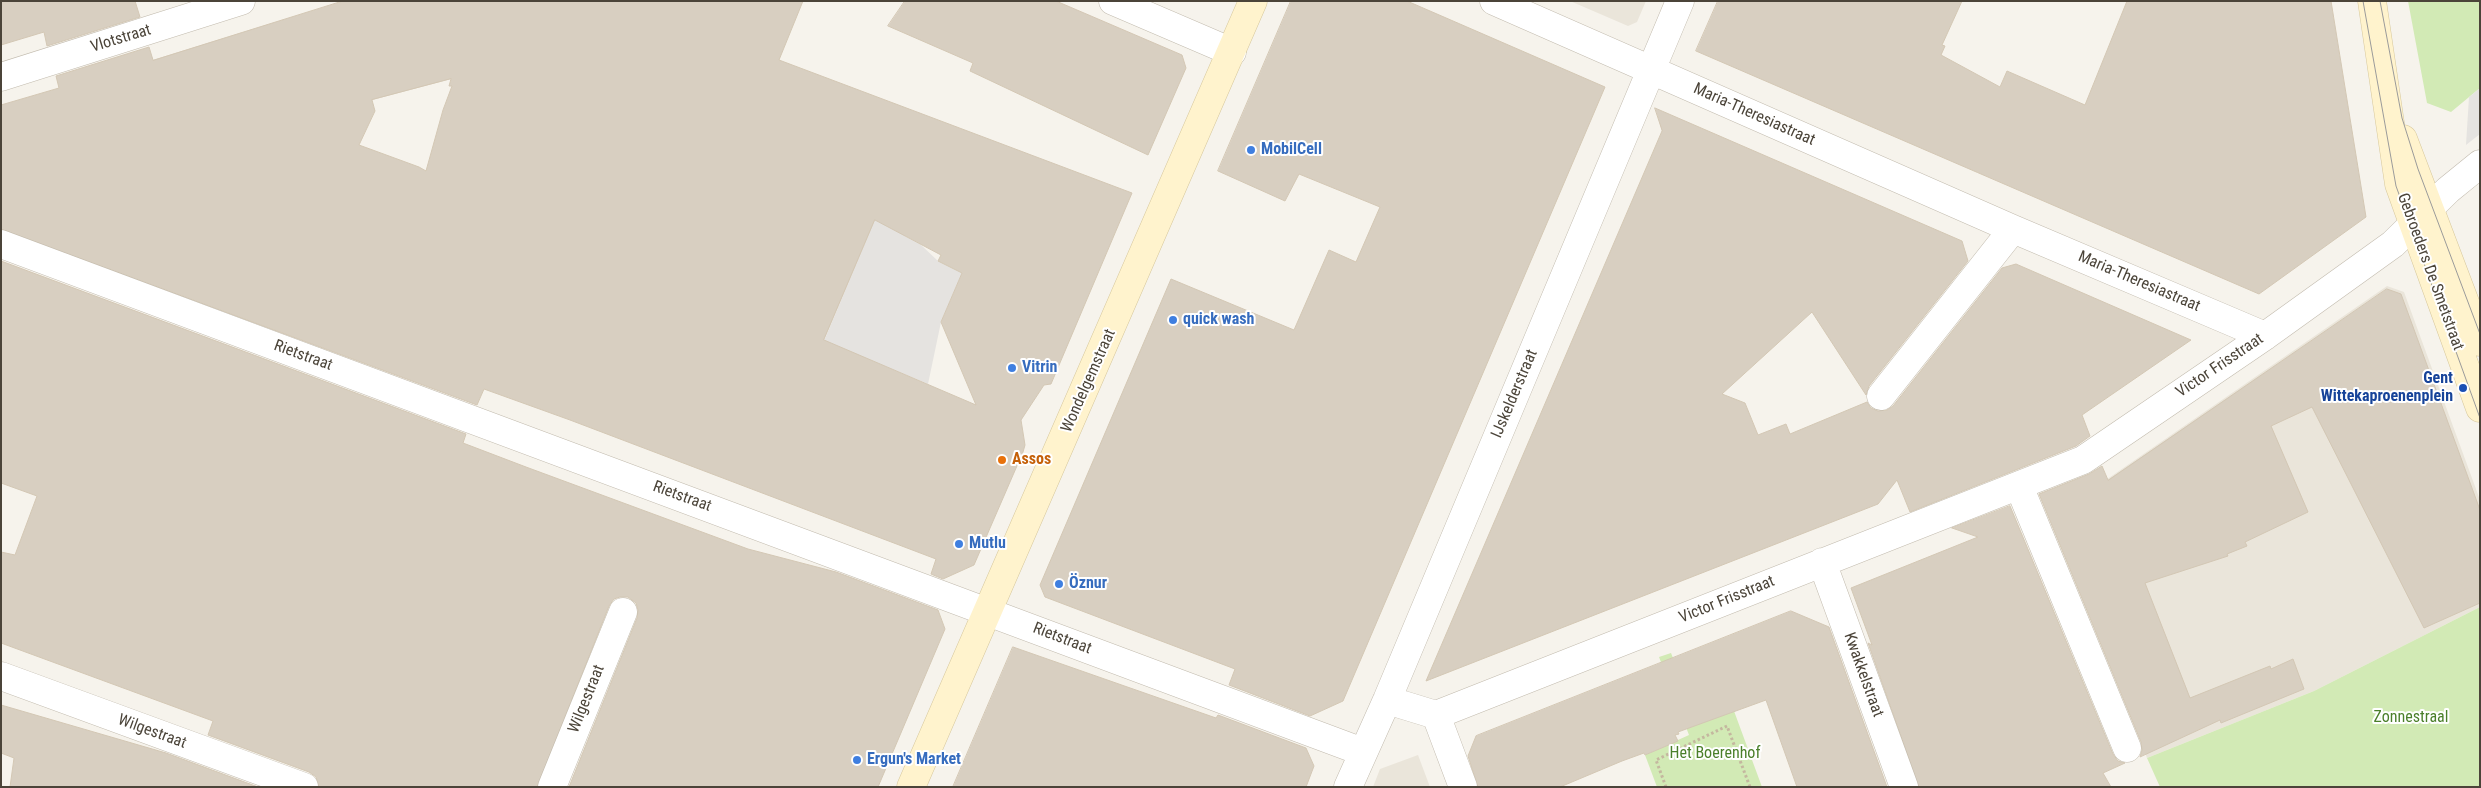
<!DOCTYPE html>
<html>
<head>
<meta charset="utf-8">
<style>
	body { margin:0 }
	#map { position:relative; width:2481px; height:788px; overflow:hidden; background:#f6f3ec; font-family:"Roboto Condensed",sans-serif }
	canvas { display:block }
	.frame { position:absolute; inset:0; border:2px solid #4b4439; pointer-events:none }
</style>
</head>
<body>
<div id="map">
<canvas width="2481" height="788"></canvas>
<div class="frame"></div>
</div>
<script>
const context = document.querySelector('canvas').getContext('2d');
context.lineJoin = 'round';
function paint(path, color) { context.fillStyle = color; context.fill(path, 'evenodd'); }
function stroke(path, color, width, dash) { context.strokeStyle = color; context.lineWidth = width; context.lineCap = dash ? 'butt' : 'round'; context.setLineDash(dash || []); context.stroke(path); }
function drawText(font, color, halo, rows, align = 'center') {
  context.font = font + ' "Roboto Condensed",sans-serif'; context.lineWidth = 4; context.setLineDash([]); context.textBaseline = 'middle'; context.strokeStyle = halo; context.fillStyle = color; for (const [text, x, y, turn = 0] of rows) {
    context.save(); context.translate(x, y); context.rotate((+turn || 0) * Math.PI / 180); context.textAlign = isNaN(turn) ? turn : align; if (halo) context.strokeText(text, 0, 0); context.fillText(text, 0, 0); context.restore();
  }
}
paint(new Path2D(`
	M1570,1H1646L1637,22L1628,26Z
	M2387,286L2404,292L2480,500V607L2314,691L2147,758L2049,503L2103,482Z
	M1418,755L1430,787H1373L1380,769Z`), '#eae5da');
paint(new Path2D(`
	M2408,1H2480V88L2451,112L2427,103Z
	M2480,607V787H2160L2147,758L2314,691Z
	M1671,653L1698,722L1734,711L1762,787H1657L1645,755L1689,735L1659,657Z`), '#d2eab5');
paint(new Path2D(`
	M2480,88V134L2466,145L2469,97Z
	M878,212L910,225L905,236L920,244L938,261L962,273L941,322L928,384L872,361L821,348Z`), '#e5e3e0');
const building = new Path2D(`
	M1,1H135L140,17L47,46L44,32L1,45Z
	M343,1H803L779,60L1132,193L1051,384L1044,385L1021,420L1025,445L1023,452L974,565L943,579L931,574L936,559L570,420L484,389L477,405L1,229V105L59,88L56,76L149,47L153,60ZM451,79L449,86H452L443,110L426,171L419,167L359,145L375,111L372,100ZM875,220L941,255L938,261L962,273L941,322L976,405L824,340Z
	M905,1H1056L1182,55L1186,68L1148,155L970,71L973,63L888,26Z
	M1291,1H1407L1605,87L1343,701L1310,716L1229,685L1235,669L1045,597L1040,585L1171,279L1294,330L1329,250L1356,262L1380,207L1299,174L1285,201L1218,171Z
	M1718,1H1962L1942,45L1945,46L1941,55L2000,87L2007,71L2085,105L2127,1H2331L2366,217L2259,294L1696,51Z
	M1655,108L1962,241L1968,261L1869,386L1866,395L1812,312L1722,394L1745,403L1758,435L1786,424L1790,434L1867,402L1871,408L1878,411L1887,410L1893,406L2002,268L2016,264L2191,340L2082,415L2090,436L2076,446L1910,512L1897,480L1878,504L1426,681L1662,131Z
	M1,261L466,434L463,443L526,467L748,549L836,572L938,610L945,629L878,787H569L637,618L638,610L636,603L628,597H620L614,599L609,606L537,787H319L316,777L309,772L208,735L213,721L1,643V552L15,555L37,496L1,483Z
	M2387,289L2401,294L2480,510V603L2424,628L2312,407L2271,426L2308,512L2245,542L2247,546L2227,554L2228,556L2145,583L2190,698L2270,666L2271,669L2293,659L2304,689L2221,723L2220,720L2140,757L2142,750L2141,742L2039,494L2089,474L2102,466L2108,480Z
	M2010,506L2113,754L2118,761L2125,763L2103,773L2111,787H1919L1868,643L1872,645L1851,588L1978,537L1952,528Z
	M1791,611L1829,627L1887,787H1797L1766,700L1678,732L1679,734L1675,735L1678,741L1645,755L1644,753L1622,761L1560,787H1478L1468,756L1476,736Z
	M1013,647L1216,718L1218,715L1306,748L1314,766L1306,787H953Z
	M1,705L166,753L258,787H10L14,758L1,753Z`);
paint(building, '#d8cfc1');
stroke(building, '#d3c7b4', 1);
const street = new Path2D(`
	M1113,1L1232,52
	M1494,1L2013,229L2265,336
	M1,77L241,1
	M1,244L1363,752
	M1881,396L2013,229
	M2019,486L2127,748
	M1822,562L1904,787
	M1,676L304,787
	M1387,700L1436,715L1463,787
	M1436,715L2083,460L2265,336L2393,244L2448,190L2480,164
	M552,787L623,612
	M1348,787L1387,700L1680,1`);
const secondary = new Path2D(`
	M2372,1L2399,184L2480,408
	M2403,139L2480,342
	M911,787L1253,1`);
stroke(street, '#c2bbae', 29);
stroke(secondary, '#d6c79b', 29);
stroke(new Path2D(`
	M1666,787L1656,760L1727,726L1750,787`), '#c4b79f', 3, [2.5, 2.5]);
stroke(street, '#fff', 28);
stroke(secondary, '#fff3cd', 28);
stroke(new Path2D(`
	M2363,1L2396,186L2480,418
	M2380,1L2402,118L2418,169L2480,334`), '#9a9a9a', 1);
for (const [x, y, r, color] of [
	[1251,150,5,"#3f7fe0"],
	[1173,320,5,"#3f7fe0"],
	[1012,368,5,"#3f7fe0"],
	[2463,388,5,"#1a4fb4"],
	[1002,460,5,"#e8710a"],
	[959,544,5,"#3f7fe0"],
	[1059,584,5,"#3f7fe0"],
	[857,760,5,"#3f7fe0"]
]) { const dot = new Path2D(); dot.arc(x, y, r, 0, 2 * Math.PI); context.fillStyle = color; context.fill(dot); stroke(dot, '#fff', 2); }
drawText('16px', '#4b4439', '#fff', [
	["Vlotstraat",121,39,-17],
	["Maria-Theresiastraat",1754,115,24],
	["Gebroeders De Smetstraat",2430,272,70],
	["Maria-Theresiastraat",2139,282,23],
	["Rietstraat",303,356,20],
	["Victor Frisstraat",2220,366,-34],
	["Wondelgemstraat",1089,381,-66],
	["IJskelderstraat",1515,394,-67],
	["Rietstraat",682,497,20],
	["Victor Frisstraat",1727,600,-22],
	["Rietstraat",1062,639,21],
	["Kwakkelstraat",1863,675,70],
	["Wilgestraat",587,699,-68],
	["Wilgestraat",152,732,20]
]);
drawText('bold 16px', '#366cbe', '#fff', [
	["MobilCell",1261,150],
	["quick wash",1183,320],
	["Vitrin",1022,368],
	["Mutlu",969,544],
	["Öznur",1069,584],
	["Ergun's Market",867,760]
], 'left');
drawText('bold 16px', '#164399', '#fff', [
	["Gent",2453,379],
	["Wittekaproenenplein",2453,397]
], 'right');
drawText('bold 16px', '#c56008', '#fff', [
	["Assos",1012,460]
], 'left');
drawText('16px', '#4a7f2a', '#fff', [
	["Zonnestraal",2411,718],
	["Het Boerenhof",1715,754]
]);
</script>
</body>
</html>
